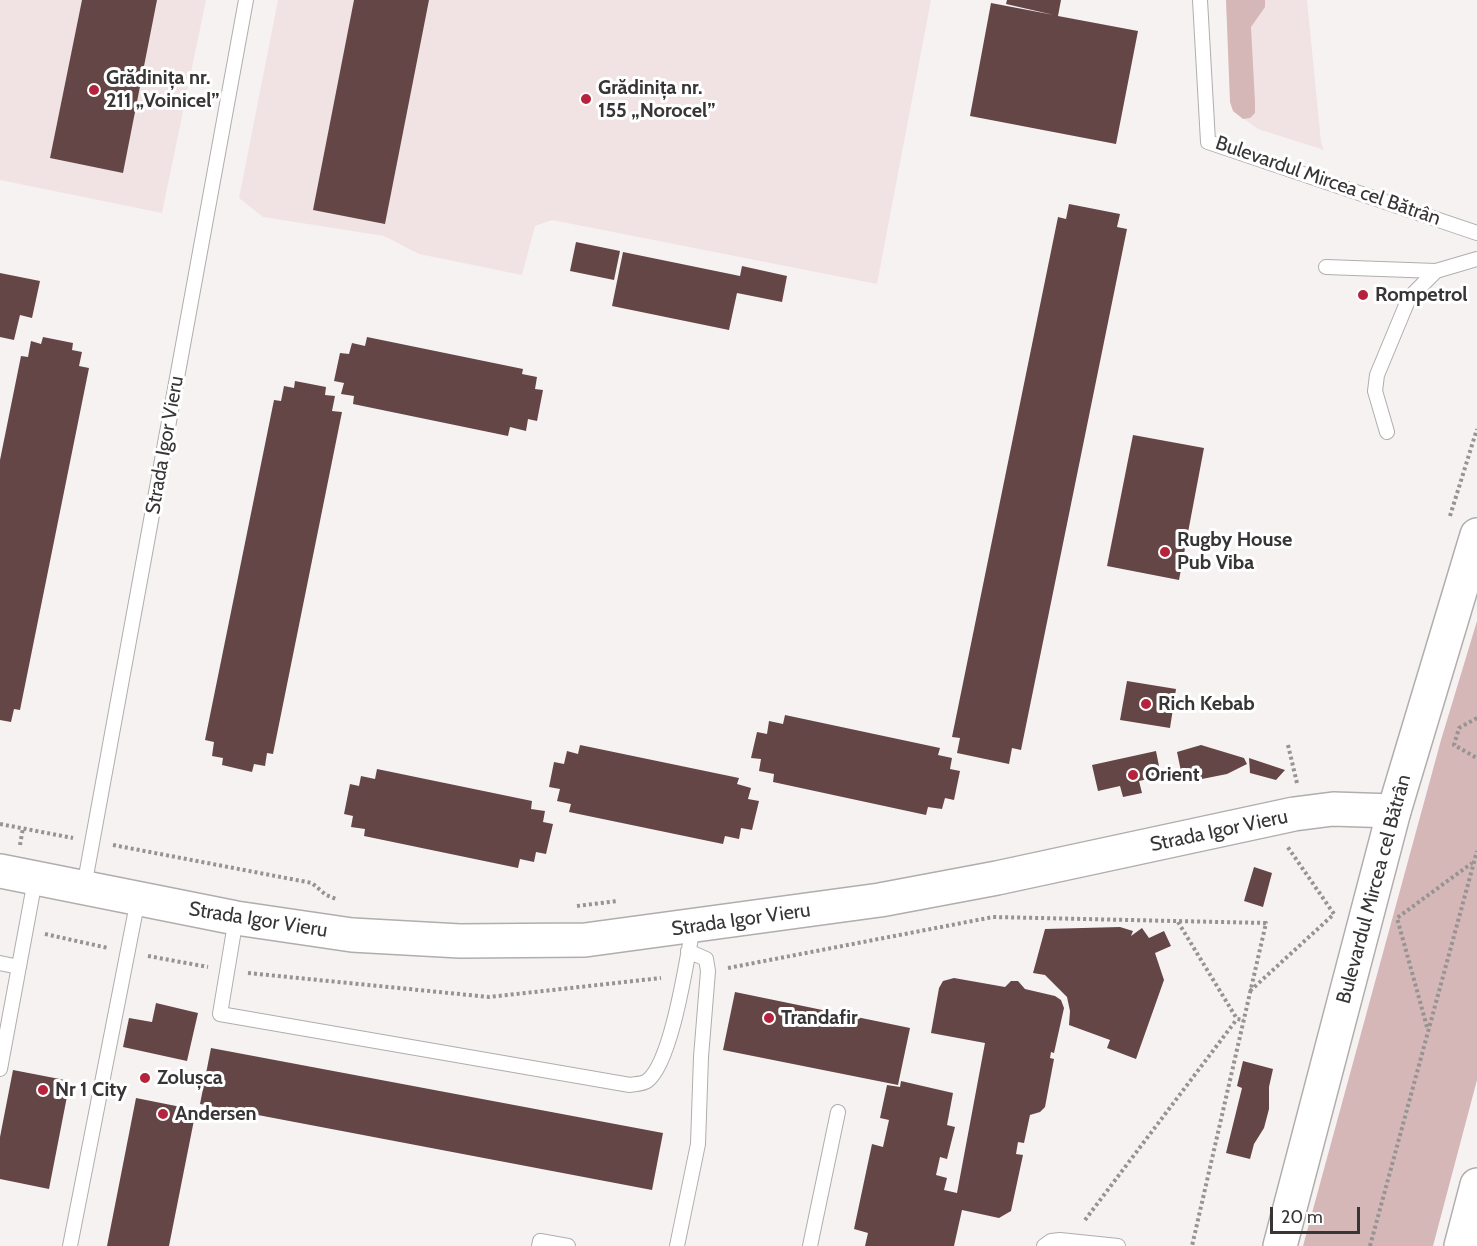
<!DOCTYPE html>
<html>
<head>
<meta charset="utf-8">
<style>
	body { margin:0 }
	#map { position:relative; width:1477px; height:1246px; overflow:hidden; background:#f7f2f2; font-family:Cabin,sans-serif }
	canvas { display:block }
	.scale { position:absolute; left:1270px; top:1207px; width:90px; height:27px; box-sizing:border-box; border:3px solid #373535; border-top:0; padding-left:8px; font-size:18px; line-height:21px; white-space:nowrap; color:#373535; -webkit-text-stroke:4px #fff; paint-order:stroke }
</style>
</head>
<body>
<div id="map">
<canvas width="1477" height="1246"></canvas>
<div class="scale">20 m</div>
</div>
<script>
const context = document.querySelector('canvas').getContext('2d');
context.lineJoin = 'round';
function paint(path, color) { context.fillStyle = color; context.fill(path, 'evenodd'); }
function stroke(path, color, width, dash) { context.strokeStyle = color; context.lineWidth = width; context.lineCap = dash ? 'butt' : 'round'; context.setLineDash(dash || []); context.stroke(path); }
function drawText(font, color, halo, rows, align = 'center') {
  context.font = font + ' Cabin,sans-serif'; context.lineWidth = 6; context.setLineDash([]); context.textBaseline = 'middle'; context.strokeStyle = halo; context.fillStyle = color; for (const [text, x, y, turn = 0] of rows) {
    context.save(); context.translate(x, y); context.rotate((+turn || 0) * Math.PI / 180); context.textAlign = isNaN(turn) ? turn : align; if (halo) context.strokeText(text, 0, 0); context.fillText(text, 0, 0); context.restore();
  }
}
paint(new Path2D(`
	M0,0H206L162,213L0,180Z
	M278,0H931L877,284L552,220L535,226L522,275L419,254L384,236L263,217L239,198Z
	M1226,0H1307L1321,142L1324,150L1258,129L1233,111Z`), '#f1e3e3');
paint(new Path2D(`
	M1226,0H1265V7L1251,27L1255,103V113L1250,118L1243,119L1233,111L1230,102Z
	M1477,621V1080L1433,1246H1303L1441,740Z`), '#d5b7b7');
paint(new Path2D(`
	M82,0H157L123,173L50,158Z
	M354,0H429L385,224L313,210Z
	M1007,0H1061L1058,16L1138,31L1116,144L970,116L991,3L1054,15L1006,4Z
	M1069,204L1120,214L1117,227L1127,229L1021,750L1012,748L1009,764L957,753L960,738L952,737L1058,217L1066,219Z
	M576,242L620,251L614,280L570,271Z
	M623,252L740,276L742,266L787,276L782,302L737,293L729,330L612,306Z
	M0,273L40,281L32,318L20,315L14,340L0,337Z
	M43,337L73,343L72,350L82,352L79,366L89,368L20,710L14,709L11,722L0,720V460L21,356L28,357L31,341L41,344Z
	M367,337L523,369L522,374L537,377L535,389L543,390L537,421L528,419L526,431L510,427L508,436L353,404L354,396L341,394L344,383L334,381L340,353L349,354L352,343L365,346Z
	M295,381L326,387L325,395L335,396L332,411L342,412L273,754L267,753L265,766L254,764L252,772L222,765L223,758L212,756L214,742L205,740L274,400L281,401L284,386L294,388Z
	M1133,435L1204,448L1179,580L1107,566Z
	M1127,681L1176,689L1170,728L1120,720Z
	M785,715L940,748L938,755L952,758L950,769L960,771L954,800L945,798L942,809L928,807L926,815L773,782L774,774L759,771L761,759L751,758L757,732L767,734L769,721L783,724Z
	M580,745L739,778L737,784L751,788L748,799L759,801L752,830L741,828L739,839L725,836L723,844L569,812L571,804L557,801L560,789L549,787L554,762L564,764L567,751L578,754Z
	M1201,745L1244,758L1247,764L1227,774L1202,779L1182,776L1177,752Z
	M1156,751L1161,776L1139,781L1142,793L1123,797L1120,786L1098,791L1092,765Z
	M1249,758L1285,770L1276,780L1250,773Z
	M377,769L532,801L531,809L545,811L543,822L553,824L546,854L536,852L534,862L520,859L518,868L364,836L365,829L351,827L353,816L344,814L350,784L359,786L361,776L375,779Z
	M1254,867L1272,873L1263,907L1244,901Z
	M1120,927L1133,931L1131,936L1142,928L1149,938L1164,931L1171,946L1155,953L1164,980L1136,1059L1107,1048L1110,1040L1069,1025L1070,1011L1067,997L1045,975L1033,973L1045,929Z
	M954,978L1005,987L1011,981H1018L1025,989L1055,996L1061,1000L1064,1008L1054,1053L1051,1052L1050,1058L1054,1059L1045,1107L1040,1112L1030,1115L1024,1143L1018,1142L1016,1154L1023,1155L1011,1211L999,1218L962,1210L954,1246H865L868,1233L854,1229L872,1144L883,1147L889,1120L880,1118L887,1085L900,1087L901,1081L953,1093L947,1125L955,1127L947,1159L940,1157L936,1175L947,1178L944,1190L957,1193L985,1043L931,1033L939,988L943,981Z
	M735,992L910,1028L898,1085L723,1050Z
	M156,1003L198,1013L187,1061L123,1047L129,1018L152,1022Z
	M211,1048L663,1133L652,1190L200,1104Z
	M1243,1061L1273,1069L1269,1087V1109L1264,1128L1254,1144L1250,1159L1226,1153L1242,1088L1237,1086Z
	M13,1070L70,1081L49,1189L0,1179V1137Z
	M136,1098L196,1110L169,1246H107Z`), '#654647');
const service = new Path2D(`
	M1200,0L1208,142L1477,233
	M1326,267L1436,271
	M1387,432L1375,391L1377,375L1409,298L1436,271L1477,259
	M84,887L246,0
	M236,918L220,1014L630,1085C635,1084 643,1084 647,1081C672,1063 687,958 693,927
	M0,963L19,967
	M0,1069L35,880
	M70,1246L138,899
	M539,1246L540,1241L568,1246
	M677,1246L698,1144L701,1057L708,971L706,959L688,951
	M810,1246L838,1112
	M1044,1246L1051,1241L1060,1240L1118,1246`);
const secondary = new Path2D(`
	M0,871L236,918L352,935L460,941L585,940L880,900L997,878L1294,814L1333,809L1394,811`);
const primary = new Path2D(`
	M1280,1246L1394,811L1477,535
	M1461,1246L1477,1185`);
stroke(service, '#b1adad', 16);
stroke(secondary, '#b1adad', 36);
stroke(primary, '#b1adad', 36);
stroke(new Path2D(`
	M1450,516L1477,429
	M1477,718L1459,728L1454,745L1477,758
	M1288,745L1297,783
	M0,824L73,838
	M20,845L23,828
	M113,845L312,883L326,895L336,899
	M577,906L617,901
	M1178,922L1237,1019L1244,1020
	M45,934L108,948
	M148,956L208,967
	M728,968L993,917L1266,923L1192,1246
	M248,973L489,997L661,978
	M1250,991L1334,914L1287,846
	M1427,1027L1397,918L1472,863
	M1085,1220L1237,1019
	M1370,1246L1477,851`), '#979393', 4, [3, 3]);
stroke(service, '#fff', 14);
stroke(secondary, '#fff', 33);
stroke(primary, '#fff', 33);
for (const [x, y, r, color] of [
	[94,90,6,"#b5233c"],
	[586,99,6,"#b5233c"],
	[1363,295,6,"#b5233c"],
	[1165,552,6,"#b5233c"],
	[1146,704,6,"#b5233c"],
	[1133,775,6,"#b5233c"],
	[769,1018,6,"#b5233c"],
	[145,1078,6,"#b5233c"],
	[43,1090,6,"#b5233c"],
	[163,1114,6,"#b5233c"]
]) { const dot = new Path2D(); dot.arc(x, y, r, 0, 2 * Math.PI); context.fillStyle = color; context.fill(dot); stroke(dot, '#fff', 2); }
drawText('bold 20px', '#373535', '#fff', [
	["Grădinița nr.",106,78],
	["211 „Voinicel”",106,101],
	["Grădinița nr.",598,88],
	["155 „Norocel”",598,111],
	["Rompetrol",1375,295],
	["Rugby House",1177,540],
	["Pub Viba",1177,563],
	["Rich Kebab",1158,704],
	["Orient",1145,775],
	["Trandafir",781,1018],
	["Zolușca",157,1078],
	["Nr 1 City",55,1090],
	["Andersen",175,1114]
], 'left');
drawText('20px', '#373535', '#fff', [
	["Bulevardul Mircea cel Bătrân",1328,181,19],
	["Strada Igor Vieru",165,445,-80],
	["Strada Igor Vieru",1219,831,-12],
	["Bulevardul Mircea cel Bătrân",1374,889,-75],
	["Strada Igor Vieru",258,920,9],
	["Strada Igor Vieru",741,920,-8]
]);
</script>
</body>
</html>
